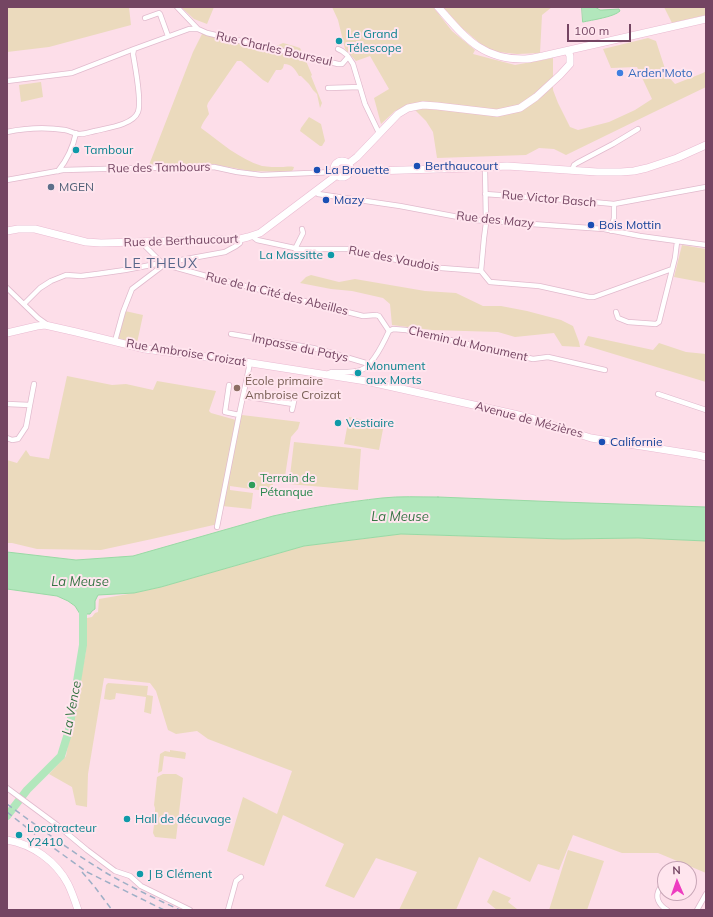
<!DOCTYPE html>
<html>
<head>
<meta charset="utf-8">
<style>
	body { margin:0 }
	#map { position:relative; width:713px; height:917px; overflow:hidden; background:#fddee9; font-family:Mulish,sans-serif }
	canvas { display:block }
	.frame { position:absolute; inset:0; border:8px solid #744562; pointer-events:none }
	.north { position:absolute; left:657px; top:861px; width:40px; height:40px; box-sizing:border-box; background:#ffe5ee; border:1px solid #c7a5b6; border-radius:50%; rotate:358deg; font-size:11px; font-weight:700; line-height:16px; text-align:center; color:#744562 }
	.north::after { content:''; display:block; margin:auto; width:14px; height:18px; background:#ee3cc0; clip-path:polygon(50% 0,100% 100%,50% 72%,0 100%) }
	.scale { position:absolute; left:567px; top:24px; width:64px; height:18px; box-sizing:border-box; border:2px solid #744562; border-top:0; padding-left:5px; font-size:12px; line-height:14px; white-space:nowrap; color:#744562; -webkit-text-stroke:3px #ffe5ee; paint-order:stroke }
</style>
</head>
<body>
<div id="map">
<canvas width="713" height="917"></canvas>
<div class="frame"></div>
<div class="north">N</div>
<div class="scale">100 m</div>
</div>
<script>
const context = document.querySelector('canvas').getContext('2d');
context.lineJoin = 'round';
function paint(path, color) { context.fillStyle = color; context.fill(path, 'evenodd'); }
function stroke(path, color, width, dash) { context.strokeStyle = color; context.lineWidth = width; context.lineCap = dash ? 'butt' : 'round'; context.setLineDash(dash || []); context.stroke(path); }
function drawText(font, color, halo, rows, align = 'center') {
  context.font = font + ' Mulish,sans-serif'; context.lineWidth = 4; context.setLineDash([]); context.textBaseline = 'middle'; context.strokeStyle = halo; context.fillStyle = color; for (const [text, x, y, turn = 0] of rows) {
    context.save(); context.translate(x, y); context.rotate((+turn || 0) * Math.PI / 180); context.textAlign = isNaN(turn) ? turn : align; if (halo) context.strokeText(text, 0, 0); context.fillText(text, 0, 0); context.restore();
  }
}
paint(new Path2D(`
	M7,7H129L131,25L49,47L7,52Z
	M181,7H214L207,24L194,19Z
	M332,7H433L452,31L475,50L473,54L515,65L553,58V90L558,103L570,127L578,130L609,122L635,110L652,99L637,67L611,68L603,49L648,38L656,41L667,75L675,84L703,73L706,71V87L652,113L566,155L554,149L539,148L526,155L437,158L433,132L426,121L410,105L395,111L381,124L374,98L389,89L370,56L356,61L345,49L338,20Z
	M443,7H552L542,15L540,53L517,54L489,51L462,28Z
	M664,7H706V15L672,23Z
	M202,34H206L270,49L283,43L294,46L300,48L303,54L312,75L311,76L322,103L320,108L317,94L313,90L309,84L301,76H299C295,69 292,64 284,64L283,68L281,70H276L268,83L263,80L241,61H237L208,103L207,106L209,114C206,119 202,123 201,128C220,142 239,159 262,166C268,167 275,167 281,167C286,167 289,166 294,167L293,170L290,172L250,171L212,164L149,165L193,52Z
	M41,82L43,97L21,102L19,85Z
	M309,117L321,124L325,141L322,146H320L300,131L301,128Z
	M682,245L706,249V283L674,277Z
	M311,275L339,282L355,279L425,291L456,293L483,306H501L527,311L561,320L573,326L579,342L580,347L562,346L554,333L515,337L498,332L432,330L392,325L390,304L383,298L352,291L331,289L300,283L306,277Z
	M125,311L143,315L137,343L118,339Z
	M588,336L653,350L659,343L686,352L706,354V382L584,345Z
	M67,376L112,385L126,384L153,390L157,381L216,391L209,411L211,413L236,420L242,415L300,422L298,429L291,437L284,483H273L272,492L230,486V490L253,493L251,509L222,506L218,524L152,539L101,550L37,549L12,543H7V460L17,463L26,450L30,456L49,459Z
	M349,417L384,424L379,450L344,444Z
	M294,442L361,449L358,490L289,484Z
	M401,534L563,539L638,538L706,541V873L658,853H622L573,835L559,870L538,864L530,882L479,857L456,910H399L417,872L376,858L354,898L325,886L344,844L283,815L264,866L227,851L243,797L277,814L292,771L208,739L197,731L176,734L168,730L156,691L150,683L104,678L88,774L87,807L76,805L72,787L49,774L66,756L86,651L87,618L92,617L95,613L98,612L99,599L134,593L161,587L304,546Z
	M108,683L148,686L147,695L153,696L151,714L144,712L146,697L116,693L115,699L110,700L104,699L106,685Z
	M170,750L184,752L186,753L185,759L164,756L162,771L158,773V772L160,754L165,751L170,752Z
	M163,774H176L183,778L176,839L155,837L153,833L154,825H152L153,814H155V808L154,805L157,777Z
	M568,850L604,861L587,910H549Z
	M493,890L511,898L508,902L517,909L516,910H497L487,902Z`), '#ebdabd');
const water = new Path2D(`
	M582,7H595L600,10H602L619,9L620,11C614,17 592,20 583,22Z
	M438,497L561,502L706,507V541L638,538L563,539L401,534L304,546L161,587L134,593L98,595L95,601V609L92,611L90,614H80L75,606L68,601L57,596L7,589V552L76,560L133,556L273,516C309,508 346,502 382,498C400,496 419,497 438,497Z`);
paint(water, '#b2e7bc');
stroke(water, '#98d9a4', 1);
stroke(new Path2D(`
	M7,816L27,790L61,756L69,730L83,645V604`), '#b2e7bc', 8);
const street = new Path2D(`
	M177,7L198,29
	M145,18L159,13L160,14L168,36
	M338,49L342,51L347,55L353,64L365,104L379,133
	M7,81L72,73L134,49
	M328,88L360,87
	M7,132C26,128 45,127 65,130C70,131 75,134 80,134C85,134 90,132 95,131C107,128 133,125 138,112C142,101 135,66 133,54L134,49L189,29H198L207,33L338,64H342L348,57
	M58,171C67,160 73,147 76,133
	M572,171L574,165L577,163L613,144L638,129
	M7,180L63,170L137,168L214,167L237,172L261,175L335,172
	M315,192L318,194L400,206L474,220L604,229L640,236L706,245
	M485,194L582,201L614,204L706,187
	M611,231L614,218V204
	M252,236L257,240L299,249H349L428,267L481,271L490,282L539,286L589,297H594L672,269
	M144,242L145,246L163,264L206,276L363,316L376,315L379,316L389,331
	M295,249L303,233L302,229
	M481,271L484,238L486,223L485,168
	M7,288L38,318L45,323V325
	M24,304L40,288L51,281L66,275L81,276L97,274L125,270L156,264H163
	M616,312L618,318L628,322L656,324L659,322L675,258L677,242
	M231,334L313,348L332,353L369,364
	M115,341L123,312L132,289L161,267L163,264L170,262L225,252L236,246L240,243V239
	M329,375V373L332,372C341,372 352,373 361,370C373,366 384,342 389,331L393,329L406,330L533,359L548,357L605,370
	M229,385L225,412L239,415
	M658,394L706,410
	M243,396L293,404
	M7,404L30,405L26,427L18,439L12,440L7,438
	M30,405L34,384
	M292,410L295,397
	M217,527L239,415L250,363
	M7,788L57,825L87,850L115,871L130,876L141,886L190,910
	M665,887L660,888C654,897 659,905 667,910
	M228,910L236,881L241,877
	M697,910L706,894`);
const secondary = new Path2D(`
	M438,7C464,36 481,60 525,59C531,59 537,57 543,56L706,19
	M334 169a8 8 0 1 1 16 0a8 8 0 1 1-16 0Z
	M348,164L357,157L398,114L408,108L423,105L437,106L497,113L520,108L536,97L560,75L570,64V56L568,51
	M350,170L372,171L470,168L507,166L597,172H621L634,171L647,168L677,158L706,145
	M7,231L18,229H35L86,242L101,243L240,239L248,237L260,233L337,175
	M7,333L37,326L45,325L76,332L145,349L245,362L366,381L514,414L534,419L572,432L591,438L698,455L706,457
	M7,840C32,844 56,861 68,884C72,892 75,901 78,910`);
stroke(street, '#e1bacd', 6);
stroke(secondary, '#e9bad1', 8);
stroke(street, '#fff', 4.5);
stroke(secondary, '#fff', 7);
stroke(new Path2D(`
	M7,804C40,828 73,853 108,874C131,887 156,899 180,910
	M7,812L41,839L87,872L164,910
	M82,872L94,886L112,910`), '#9eafc6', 1.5, [6, 4]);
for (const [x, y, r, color] of [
	[339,41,4,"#0f9aa8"],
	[620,73,4,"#3f7fe0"],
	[76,150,4,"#0f9aa8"],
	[417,166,4,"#1a4fb4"],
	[317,170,4,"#1a4fb4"],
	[51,187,4,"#5c6f8a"],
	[326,200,4,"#1a4fb4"],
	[591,225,4,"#1a4fb4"],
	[331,255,4,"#0f9aa8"],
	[358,373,4,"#0f9aa8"],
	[237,388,4,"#8d6e63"],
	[338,423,4,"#0f9aa8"],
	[602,442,4,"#1a4fb4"],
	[252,485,4,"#2e9e5b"],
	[127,819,4,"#0f9aa8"],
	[19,835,4,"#0f9aa8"],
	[140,874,4,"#0f9aa8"]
]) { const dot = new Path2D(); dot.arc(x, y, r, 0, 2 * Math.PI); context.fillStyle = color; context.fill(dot); stroke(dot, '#ffe5ee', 1.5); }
drawText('12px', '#0d838f', '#ffe5ee', [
	["Le Grand",347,34],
	["Télescope",347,48],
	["Tambour",84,150],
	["La Massitte",323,255,"right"],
	["Monument",366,366],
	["aux Morts",366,380],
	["Vestiaire",346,423],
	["Hall de décuvage",135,819],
	["Locotracteur",27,828],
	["Y2410",27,842],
	["J B Clément",148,874]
], 'left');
drawText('12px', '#744562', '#ffe5ee', [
	["Rue Charles Bourseul",274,49,13],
	["Rue des Tambours",159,168,-1],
	["Rue Victor Basch",549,199,5],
	["Rue des Mazy",495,220,6],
	["Rue de Berthaucourt",181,241,-2],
	["Rue des Vaudois",394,259,11],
	["Rue de la Cité des Abeilles",277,294,14],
	["Chemin du Monument",468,344,13],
	["Impasse du Patys",300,348,12],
	["Rue Ambroise Croizat",186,353,9],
	["Avenue de Mézières",529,420,15]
]);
drawText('12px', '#366cbe', '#ffe5ee', [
	["Arden'Moto",628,73]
], 'left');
drawText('12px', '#164399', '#ffe5ee', [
	["Berthaucourt",425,166],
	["La Brouette",325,170],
	["Mazy",334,200],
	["Bois Mottin",599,225],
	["Californie",610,442]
], 'left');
drawText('12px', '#4e5e75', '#ffe5ee', [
	["MGEN",59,187]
], 'left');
drawText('12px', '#785e54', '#ffe5ee', [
	["École primaire",245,381],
	["Ambroise Croizat",245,395]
], 'left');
drawText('12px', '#27864d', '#ffe5ee', [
	["Terrain de",260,478],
	["Pétanque",260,492]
], 'left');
drawText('italic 13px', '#367443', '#ffe5ee', [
	["La Meuse",400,517],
	["La Meuse",80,582],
	["La Vence",72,708,-79]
]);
context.letterSpacing = '1px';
drawText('14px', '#58678a', '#ffe5ee', [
	["LE THEUX",161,264]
]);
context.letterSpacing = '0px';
</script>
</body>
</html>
